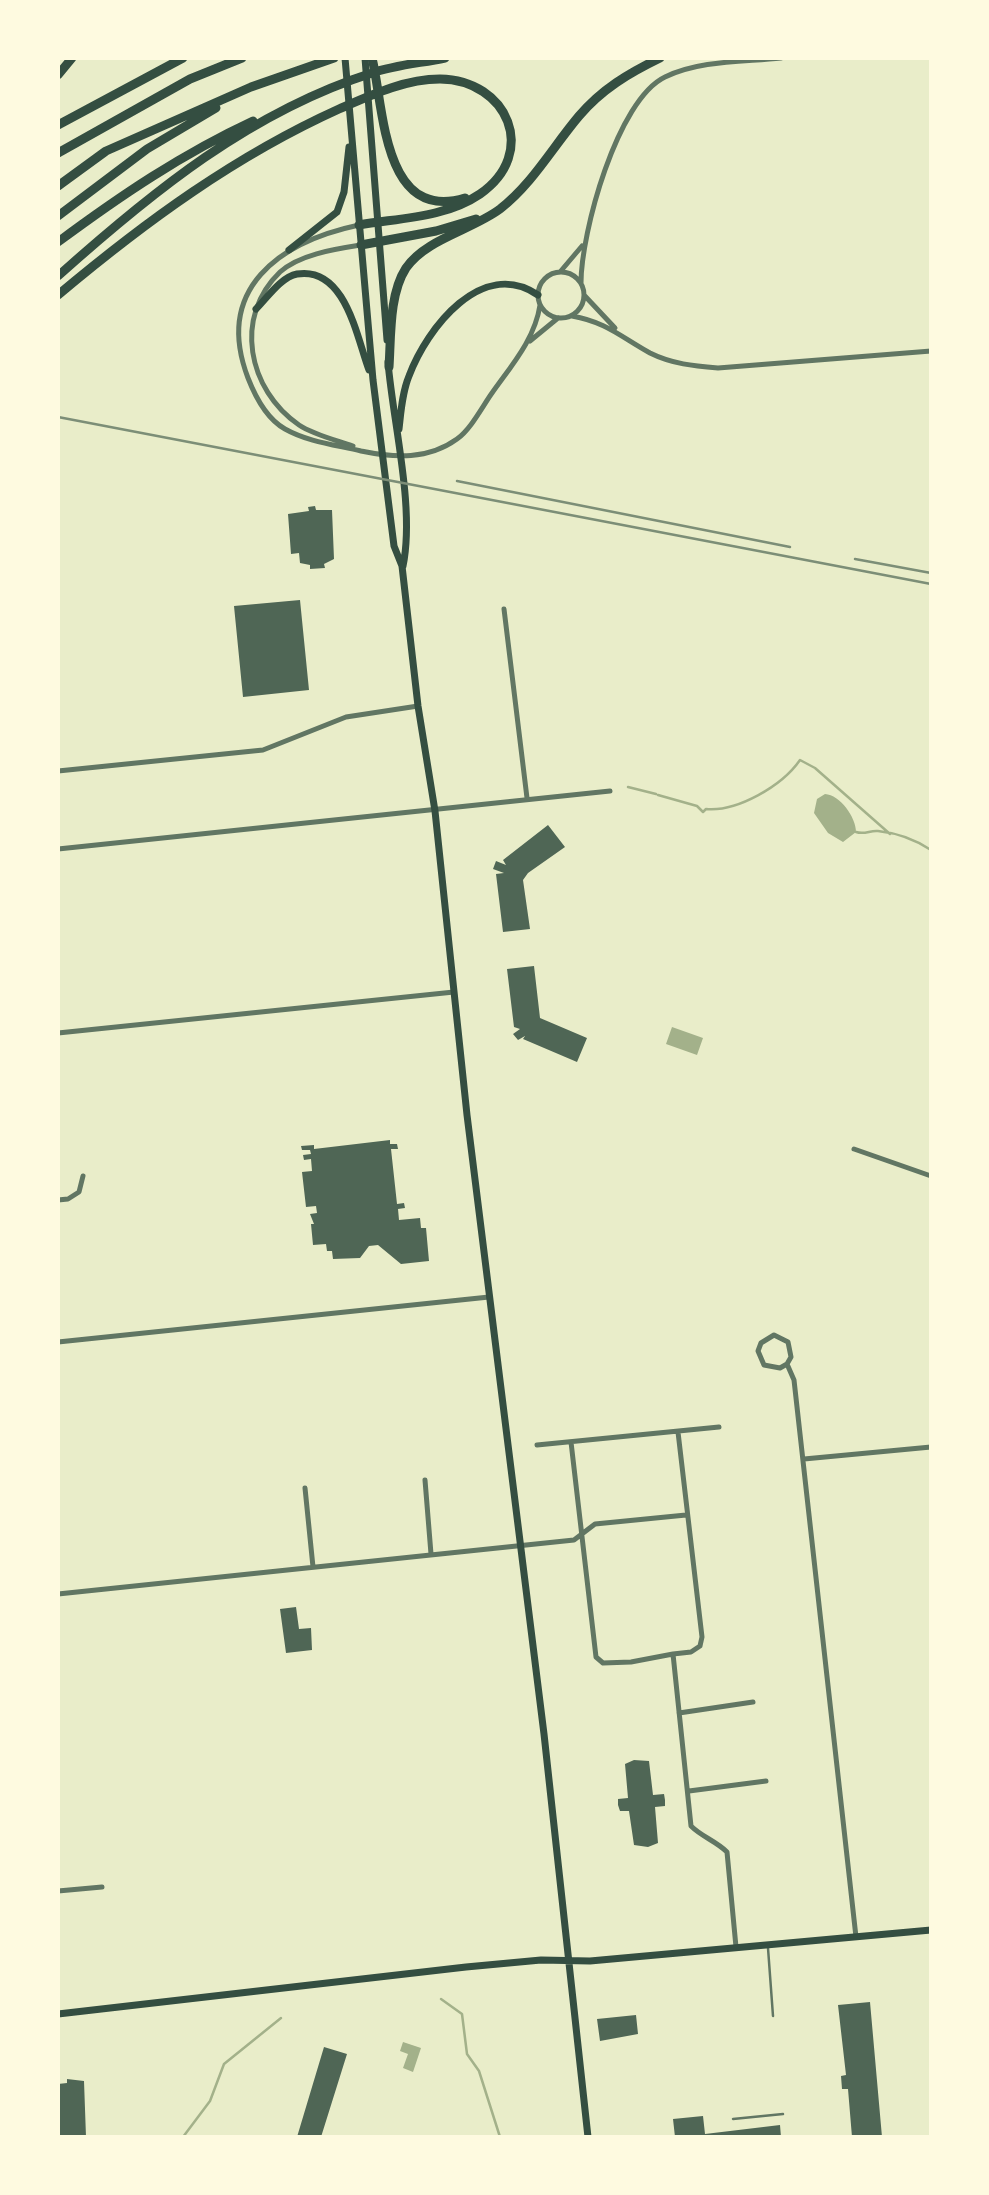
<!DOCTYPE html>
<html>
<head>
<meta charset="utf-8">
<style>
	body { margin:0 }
	#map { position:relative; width:989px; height:2195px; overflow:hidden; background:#e9edc9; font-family:"Asap Condensed",sans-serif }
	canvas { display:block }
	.frame { position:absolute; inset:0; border:60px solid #fefae0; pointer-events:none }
</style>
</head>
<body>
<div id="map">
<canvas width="989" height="2195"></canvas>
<div class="frame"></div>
</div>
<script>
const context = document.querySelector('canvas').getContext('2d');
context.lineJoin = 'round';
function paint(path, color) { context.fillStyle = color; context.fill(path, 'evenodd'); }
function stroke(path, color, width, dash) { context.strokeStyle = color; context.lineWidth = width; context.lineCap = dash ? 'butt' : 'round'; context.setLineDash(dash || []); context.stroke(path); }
paint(new Path2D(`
	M825,794C840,795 856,817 856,832L843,842L828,833L814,813L817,799Z
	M672,1027L703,1038L697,1055L666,1044Z
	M403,2042L421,2048L413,2072L403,2068L408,2054L400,2051Z`), '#a3b18a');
stroke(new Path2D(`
	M628,787L656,794
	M658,795L697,806L703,812L706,809C737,812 782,786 800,760L815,768L890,834
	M856,832C865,835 870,830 878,831C897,833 916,840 931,850
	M441,1999L462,2014L467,2054L479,2071L500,2137
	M183,2137L210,2101L224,2064L281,2018`), '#a3b18a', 2.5);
paint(new Path2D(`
	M315,506L316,510H332L334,559L324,564L325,568L310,569V565L300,563L299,553L291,554L288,514L309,511L308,507Z
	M300,600L309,690L243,697L234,606Z
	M548,825L565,847L528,873L523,880L530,929L503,932L496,874L504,873L493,869L496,861L506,865L503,860Z
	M534,966L540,1018L587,1038L577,1062L523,1039L525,1036L518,1040L513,1034L520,1029L514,1027L507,969Z
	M390,1140V1144H397L398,1149H391L397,1204L404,1203L405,1208L398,1209L399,1220L420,1218L421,1228H426L429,1261L401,1264L378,1245L369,1246L360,1258L333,1259L332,1251H327L326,1244L313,1245L311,1224H314L310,1214L317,1213L316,1206L306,1207L302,1172L312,1171L311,1159L304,1160L303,1155L311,1154L310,1150H302L301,1146L314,1145V1149Z
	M296,1607L299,1629L311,1628L312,1650L286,1653L280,1609Z
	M634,1760L649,1761L653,1795L664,1794L665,1800V1806L655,1807L658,1843L648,1847L634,1845L629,1811H620L618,1805V1799L628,1798L625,1764Z
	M870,2002L882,2137H852L848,2089H842L841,2076L846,2075L838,2005Z
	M636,2015L638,2034L600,2041L597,2019Z
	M324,2047L347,2054L321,2137H297Z
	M67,2079L84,2081L86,2137H60L58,2084L67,2083Z
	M703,2116L705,2134L780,2125L781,2137H675L673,2119Z`), '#4f6655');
stroke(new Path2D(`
	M768,1948L773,2016
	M733,2119L783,2114`), '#617663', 2.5);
stroke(new Path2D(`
	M359,225C279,242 214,289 248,378C255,396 267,419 285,429C308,442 336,445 361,451C395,458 428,460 457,439C471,429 482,407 492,393C511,366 535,339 540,305
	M560,272L582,246
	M538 295a23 23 0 1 1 46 0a23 23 0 1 1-46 0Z
	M581,283C581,233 617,100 665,77C700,60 744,62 781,58
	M584,295L615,328
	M572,316C606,322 621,337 650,353C672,364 694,366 718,368L931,351
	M530,341L558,318
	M353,446C336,440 314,435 299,425C248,390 233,317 280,272C300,254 336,249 361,245
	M504,609L527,798
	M58,771L263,750L346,717L418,706
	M58,849L610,791
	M58,1033L454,992
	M854,1149L931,1176
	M58,1200L68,1199L79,1192L83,1176
	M58,1342L489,1297
	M787,1364L791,1357L788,1342L774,1335L761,1343L758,1351L764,1365L780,1368L787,1364L794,1380L856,1937
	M678,1432L702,1637L700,1646L691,1652L673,1654L691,1826C702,1837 716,1841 727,1852L736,1947
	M571,1442L596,1657L603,1663L631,1662L673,1654
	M537,1445L719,1427
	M804,1459L931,1447
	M425,1480L431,1554
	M305,1488L313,1567
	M58,1594L574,1540L595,1524L686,1515
	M679,1713L753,1702
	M689,1791L766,1781
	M58,1891L102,1887`), '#617663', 5);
stroke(new Path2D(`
	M345,58L373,380L394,546L402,566L418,706L435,811L467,1115L544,1734L588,2137
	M365,58L387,340
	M289,250L337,212L344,192L349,147
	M256,309C267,298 281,277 297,274C346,266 357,339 369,370
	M388,362C393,423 415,507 403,566
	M399,429C401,412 402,393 409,376C427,328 482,257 538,295
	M58,2014L466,1967L541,1960L590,1961L931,1930`), '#344e41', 7);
stroke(new Path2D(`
	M372,58C384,106 382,223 465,198
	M58,75L72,58
	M58,125L183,58
	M58,153L190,79L242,58
	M58,186L106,151L251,87L334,58
	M58,216L147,149L216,108
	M58,242C120,196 182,154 253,121
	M361,245L436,231L476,219
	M58,276C152,192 250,112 372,73C395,65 421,63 445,58
	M58,295C145,222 235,156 339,109C371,95 405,79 440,79C508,80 539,153 480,194C445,218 399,218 359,225
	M389,367C391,337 389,294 406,268C426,239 472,230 500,209C533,183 552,148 579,116C602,89 629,73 660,58`), '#344e41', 9);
stroke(new Path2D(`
	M58,417L931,584
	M457,481L790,547
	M855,559L931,573`), '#7c8e77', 2.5);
</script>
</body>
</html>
